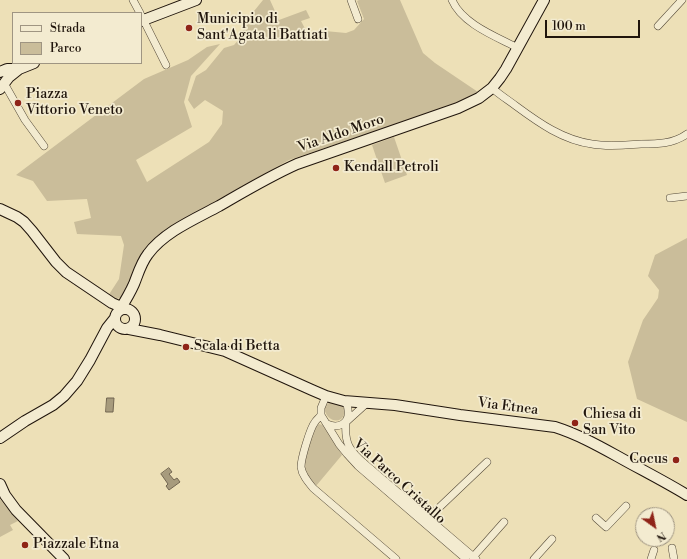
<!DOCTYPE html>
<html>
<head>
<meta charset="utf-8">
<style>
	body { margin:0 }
	#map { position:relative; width:687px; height:559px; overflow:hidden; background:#ede0b7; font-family:"Libre Bodoni",serif }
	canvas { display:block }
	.legend { position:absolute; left:12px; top:12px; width:130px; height:52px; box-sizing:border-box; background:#f3ebd0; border:1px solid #9f9582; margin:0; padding:5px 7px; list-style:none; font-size:12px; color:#20150c }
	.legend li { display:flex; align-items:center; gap:8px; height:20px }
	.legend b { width:20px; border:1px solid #9f9582 }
	.north { position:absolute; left:635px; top:507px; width:40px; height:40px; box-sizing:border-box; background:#f3ebd0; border:1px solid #9f9582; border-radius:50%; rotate:147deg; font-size:11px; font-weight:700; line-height:16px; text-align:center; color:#20150c }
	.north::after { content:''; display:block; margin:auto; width:14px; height:18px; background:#8f2418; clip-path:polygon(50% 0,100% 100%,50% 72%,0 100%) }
	.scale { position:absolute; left:545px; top:20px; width:95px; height:18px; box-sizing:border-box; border:2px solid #20150c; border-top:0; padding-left:5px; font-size:12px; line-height:14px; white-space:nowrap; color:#20150c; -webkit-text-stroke:3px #f3ebd0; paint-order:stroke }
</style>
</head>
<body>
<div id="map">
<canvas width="687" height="559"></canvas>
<ul class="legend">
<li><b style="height:5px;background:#f3ebd0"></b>Strada</li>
<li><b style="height:11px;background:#cabd9a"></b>Parco</li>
</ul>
<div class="north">N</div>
<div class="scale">100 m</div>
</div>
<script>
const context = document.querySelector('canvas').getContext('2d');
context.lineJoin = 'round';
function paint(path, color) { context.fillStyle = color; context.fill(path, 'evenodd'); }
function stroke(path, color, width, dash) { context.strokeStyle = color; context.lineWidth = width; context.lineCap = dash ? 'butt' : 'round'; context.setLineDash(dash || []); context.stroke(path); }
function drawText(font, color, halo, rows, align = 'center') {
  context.font = font + ' "Libre Bodoni",serif'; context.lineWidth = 3.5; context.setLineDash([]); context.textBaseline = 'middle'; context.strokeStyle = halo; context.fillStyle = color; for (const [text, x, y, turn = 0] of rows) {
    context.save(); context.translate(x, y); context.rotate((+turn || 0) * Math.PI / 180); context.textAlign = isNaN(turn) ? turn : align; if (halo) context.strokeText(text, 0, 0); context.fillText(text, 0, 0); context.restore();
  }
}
paint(new Path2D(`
	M263,0H270L279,20L306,10L310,18L301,21L310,38L319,41L323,40L325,31L346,33L354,30L364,19L357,1L359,0H400L423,53L435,63L478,92L475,95L459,103L289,160L166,229L154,239L142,255L125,294L120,298L114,299L108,296L119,279L124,245L121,236L77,234L74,222L91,218L87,199L47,201L33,181L16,175L144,79L188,60L207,47L220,44L191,76L184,102L192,127L136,160L147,182L209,142L222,124L223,111L205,100L194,109L188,100L196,76L206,70L224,48L234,45L242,36L246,21Z
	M394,137L407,175L385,183L372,145Z
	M687,238V422L637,399L628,362L643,320L658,298L659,290L648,276L655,255Z
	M330,402L343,405C350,423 328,427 324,408L326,405Z
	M319,424L323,425L342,455L316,486C309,479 303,473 304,462L314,428Z
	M0,499L18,521L10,525L13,530L0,537Z`), '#cabd9a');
const water = new Path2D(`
	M107,398H114L113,412H106Z
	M169,468L172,472L169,474L174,480L177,478L180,482L169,490L166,486L168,484L161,474Z`);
paint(water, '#a79b7d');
stroke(water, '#716550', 1);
const street = new Path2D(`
	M133,0L140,13
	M351,0L358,19
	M452,0C462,24 497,37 518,48
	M141,15L166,65
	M658,26L682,0
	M4,83L25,120L44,146
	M492,88C500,95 508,100 516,106C539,123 563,140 592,144C608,147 625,145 641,144C657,144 673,144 687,134
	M670,198L687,196
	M326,396L321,408V415L339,444L347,454L358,466L466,559
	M367,403L346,422C344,444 350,451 366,465L476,559
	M321,415C319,418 316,420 315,422C310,428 301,459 301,467C302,475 308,482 313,488L396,559
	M327,424C338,429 350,424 348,410C348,407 346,403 344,401
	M596,518L606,527L626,506
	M425,521L487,462
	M672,548L674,559
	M473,557L504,522
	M534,559L552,539
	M651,559L654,550`);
const secondary = new Path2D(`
	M141,21L196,0
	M0,72L7,69H19
	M0,89L9,77L19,69L34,63
	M0,209L17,217L24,222L32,231L56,262L66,272L112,303L126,309
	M115 319a10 10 0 1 1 20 0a10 10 0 1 1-20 0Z
	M119,311C124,303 130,293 134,284C138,274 141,263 148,254C164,232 195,219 219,206C245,191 270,176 297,164L458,108L479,98L492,88L500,78L506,69L544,0
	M129,329L160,335L225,351L312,390L326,396L344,401L395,405L460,415L555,427C577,434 597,445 617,456C640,469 664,481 687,495
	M0,438L25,421L53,405L64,396L77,381L90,360L107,328L115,318
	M0,484L5,495L16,510L64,559`);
stroke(street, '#534837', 8);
stroke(secondary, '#20150c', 12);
stroke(street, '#f3ebd0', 7);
stroke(secondary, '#f3ebd0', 10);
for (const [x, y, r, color] of [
	[189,28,4,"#8f2418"],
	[18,103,4,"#8f2418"],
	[336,168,4,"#8f2418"],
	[186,347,4,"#8f2418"],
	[575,423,4,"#8f2418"],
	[676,460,4,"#8f2418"],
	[25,545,4,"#8f2418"]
]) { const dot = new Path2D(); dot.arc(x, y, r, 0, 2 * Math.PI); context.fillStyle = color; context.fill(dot); stroke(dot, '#f3ebd0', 1.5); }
drawText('14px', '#20150c', '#f3ebd0', [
	["Municipio di",197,20],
	["Sant'Agata li Battiati",197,36],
	["Piazza",26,95],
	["Vittorio Veneto",26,111],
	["Kendall Petroli",344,168],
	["Scala di Betta",194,347],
	["Chiesa di",583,415],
	["San Vito",583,431],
	["Cocus",668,460,"right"],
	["Piazzale Etna",33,545]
], 'left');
drawText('14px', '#20150c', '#f3ebd0', [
	["Via Aldo Moro",341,134,-19],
	["Via Etnea",508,407,7],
	["Via Parco Cristallo",399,482,42]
]);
</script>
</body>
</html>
